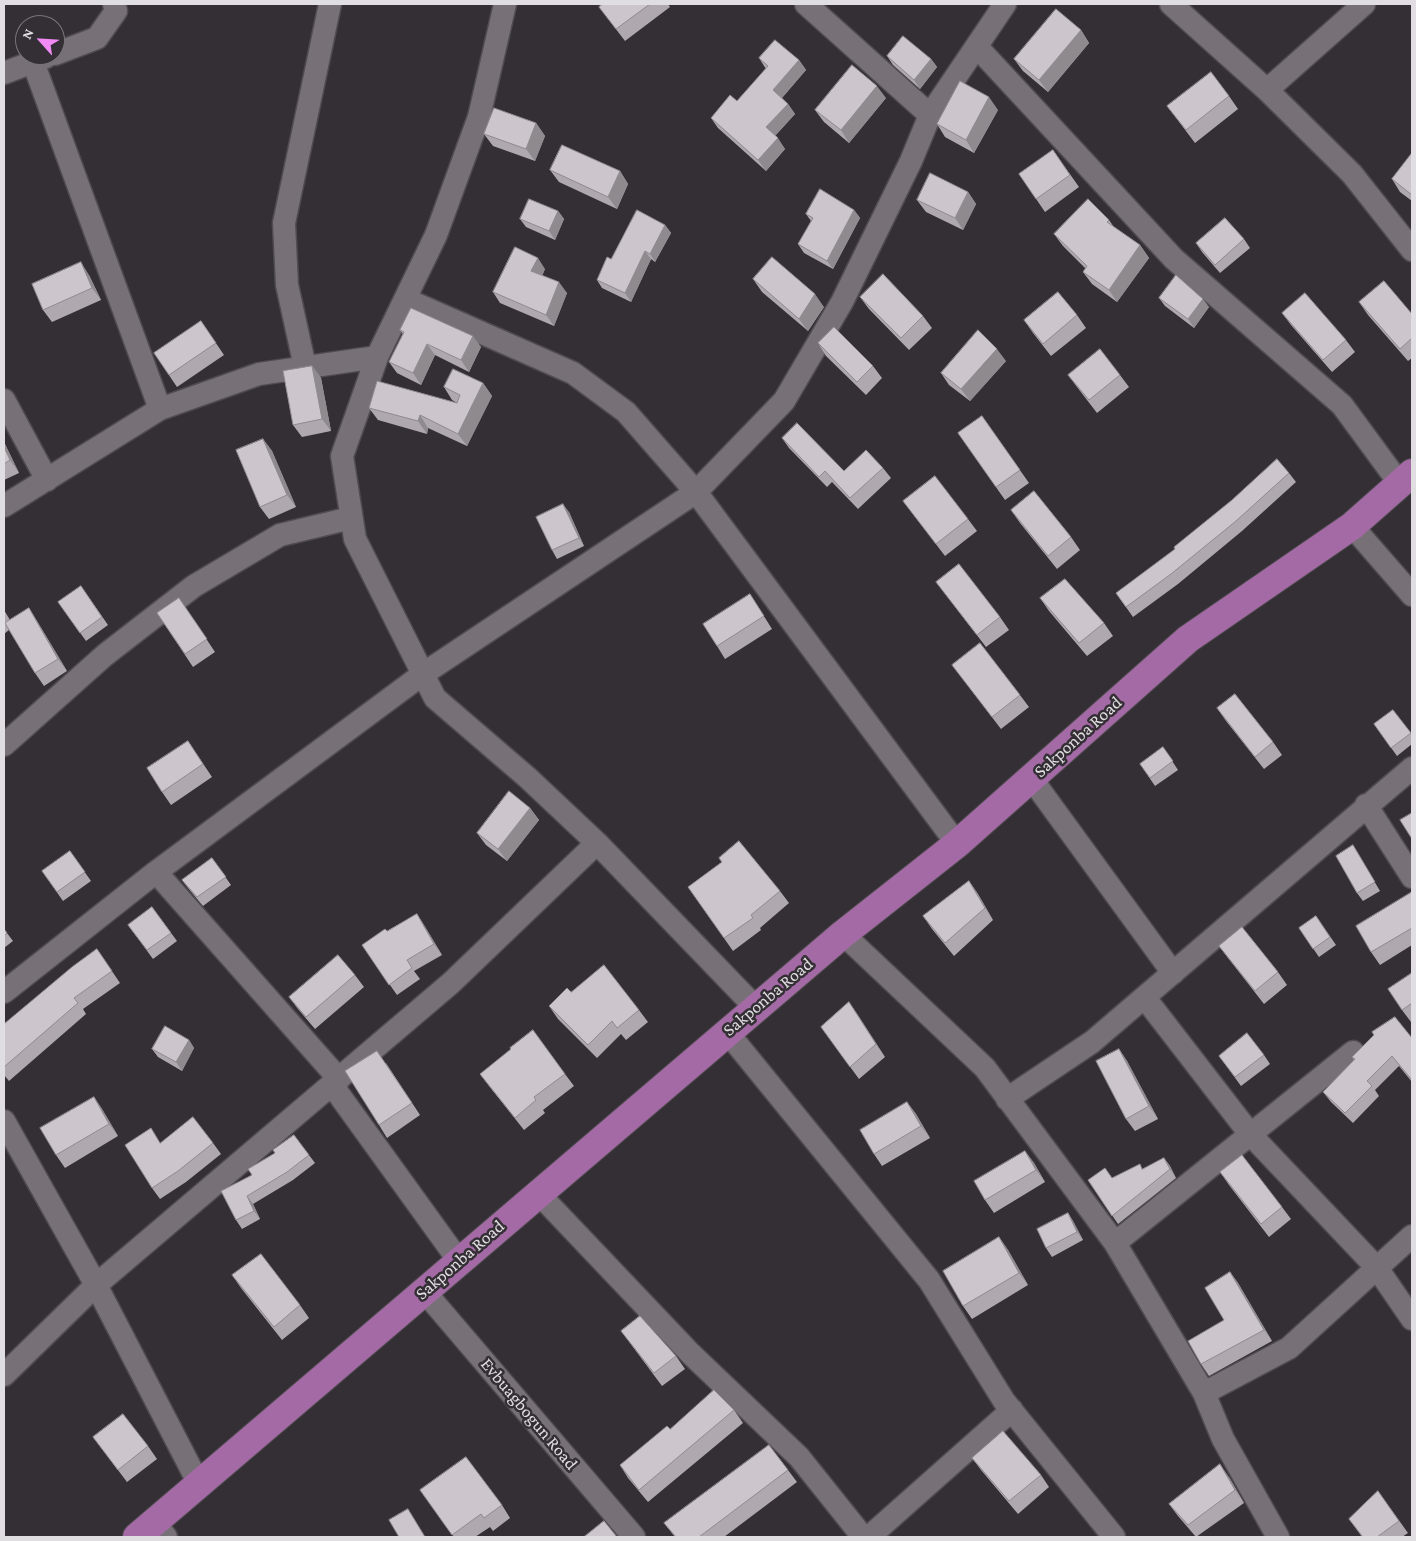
<!DOCTYPE html>
<html>
<head>
<meta charset="utf-8">
<style>
	body { margin:0 }
	#map { position:relative; width:1416px; height:1541px; overflow:hidden; background:#342f34; font-family:"Crimson Pro",serif }
	canvas { display:block }
	.frame { position:absolute; inset:0; border:5px solid #e1dee1; pointer-events:none }
	.north { position:absolute; left:15px; top:15px; width:50px; height:50px; box-sizing:border-box; background:#342f34; border:1px solid #797579; border-radius:50%; rotate:296deg; font-size:14px; font-weight:700; line-height:20px; text-align:center; color:#e1dee1 }
	.north::after { content:''; display:block; margin:auto; width:18px; height:22px; background:#f18af4; clip-path:polygon(50% 0,100% 100%,50% 72%,0 100%) }
</style>
</head>
<body>
<div id="map">
<canvas width="1416" height="1541"></canvas>
<div class="frame"></div>
<div class="north">N</div>
</div>
<script>
const context = document.querySelector('canvas').getContext('2d');
context.lineJoin = 'round';
function stroke(path, color, width, dash) { context.strokeStyle = color; context.lineWidth = width; context.lineCap = dash ? 'butt' : 'round'; context.setLineDash(dash || []); context.stroke(path); }
function paint(path, color) { context.fillStyle = color; context.fill(path, 'evenodd'); }
function drawText(font, color, halo, rows, align = 'center') {
  context.font = font + ' "Crimson Pro",serif'; context.lineWidth = 5; context.setLineDash([]); context.textBaseline = 'middle'; context.strokeStyle = halo; context.fillStyle = color; for (const [text, x, y, turn = 0] of rows) {
    context.save(); context.translate(x, y); context.rotate((+turn || 0) * Math.PI / 180); context.textAlign = isNaN(turn) ? turn : align; if (halo) context.strokeText(text, 0, 0); context.fillText(text, 0, 0); context.restore();
  }
}
const minor = new Path2D(`
	M505,4L479,117L436,235L377,357L342,456L355,539L435,698L528,778L597,843L756,1008
	M806,4L930,115
	M1171,4L1267,90L1352,174L1412,250
	M978,48L1174,259L1342,405L1400,484
	M55,54L97,38L116,11L114,4
	M33,62L160,409
	M4,73L46,57
	M1267,90L1364,4
	M405,299L573,373L626,412L696,492L957,844
	M305,367L287,285L284,223L330,4
	M4,400L47,480
	M4,506L160,409L259,374L377,357
	M1352,526L1412,595
	M4,745L105,655L194,586L280,535L351,518
	M1031,778L1173,973
	M1366,805L1412,877
	M156,872L339,1079
	M843,934L985,1068L1115,1243L1204,1393L1223,1439L1278,1537
	M4,992L156,872L423,674L696,492L784,401L842,302L911,161L930,115L1005,4
	M1145,998L1250,1134L1377,1268L1412,1319
	M727,1032L929,1280L1004,1401L1114,1537
	M332,1085L459,1261
	M1007,1099L1092,1042L1412,768
	M4,1121L96,1285L199,1484
	M538,1193L691,1354L799,1457L863,1537
	M1115,1243L1353,1052
	M424,1291L634,1537
	M4,1375L96,1285L451,983L597,843
	M1204,1393L1289,1348L1412,1236
	M154,1522L166,1537
	M869,1537L1012,1410`);
const major = new Path2D(`
	M137,1537L843,934L957,844L1188,639L1352,526L1412,473`);
stroke(minor, '#4f4b4f', 25);
stroke(major, '#4f4b4f', 30);
stroke(minor, '#777177', 22);
stroke(major, '#a46aa6', 28);
paint(new Path2D(`
	M603,4H668L670,7L625,41L599,7Z
	M1081,30L1089,43L1048,92L1023,71L1014,59Z
	M887,56L931,59L937,67L920,89L893,65Z
	M759,58L799,60L806,70L782,98L788,104L795,114L775,136L785,149L766,171L718,128L711,118L737,101L766,69Z
	M1229,96L1238,109L1195,143L1167,106Z
	M886,98L849,143L824,122L815,110Z
	M998,110L974,153L945,137L937,124Z
	M536,123L545,136L535,161L493,146L484,134Z
	M1053,150L1079,187L1045,212L1019,174Z
	M1412,153V201L1400,192L1392,179Z
	M550,170L620,171L628,184L617,209L559,182Z
	M968,192L976,204L963,230L926,212L917,200Z
	M854,210L860,218L833,269L804,253L798,244L811,221L806,214Z
	M558,211L564,219L555,240L526,227L520,219Z
	M1109,220L1114,227L1140,245L1149,258L1117,302L1092,284L1083,272L1086,269L1063,246L1054,234Z
	M665,225L671,233L655,262L651,259L631,302L602,288L597,280L611,259Z
	M1244,239L1250,248L1220,273L1202,252L1196,243Z
	M545,269L542,276L567,293L554,326L500,303L493,292Z
	M89,275L101,300L52,322L43,310Z
	M753,279L824,307L808,331L762,292Z
	M860,297L923,316L932,328L909,350L869,309Z
	M1159,298L1209,307L1194,328L1165,306Z
	M1359,302L1412,314V358L1408,361L1368,315Z
	M1282,313L1346,340L1355,352L1332,372L1291,325Z
	M1077,315L1086,328L1051,356L1033,333L1024,320Z
	M201,321L224,355L177,387L154,353Z
	M400,330L481,347L469,372L435,355L421,385L397,373L389,362L403,334Z
	M818,343L873,366L882,378L866,395L826,356Z
	M1006,361L970,401L949,385L941,373Z
	M312,366L321,378L331,431L302,437L293,425Z
	M1068,375H1120L1129,387L1097,413L1077,387Z
	M483,383L492,396L467,446L428,428L427,434L378,420L369,408L457,403L452,400L444,387Z
	M982,416L1029,483L1005,500L958,433Z
	M782,438L844,471L883,468L891,478L858,509L832,482L827,487L789,448Z
	M263,439L272,451L296,507L269,519L260,507Z
	M4,442L19,473L4,480Z
	M1289,473L1296,482L1242,531L1178,584L1133,617L1116,593Z
	M903,501L968,519L977,531L945,556Z
	M1011,510L1071,537L1080,550L1057,569L1020,523Z
	M569,512L584,546L557,559L552,550Z
	M936,582L1000,617L1009,630L986,647Z
	M81,586L108,625L86,641L58,602Z
	M750,594L772,629L725,659L717,646Z
	M179,598L215,652L193,667L157,613Z
	M1040,598L1104,623L1113,636L1087,656L1049,611Z
	M29,608L37,621L67,671L44,686L35,673L9,630L4,634V610L10,620Z
	M952,665L1020,695L1029,707L1001,729Z
	M1217,708L1273,742L1282,755L1264,769L1226,721Z
	M1393,710L1412,735V744L1397,756L1374,724Z
	M188,741L212,777L171,805L162,792Z
	M1163,747L1178,770L1155,786L1140,764Z
	M530,808L539,820L507,861L486,845L477,833Z
	M70,851L91,881L63,901L42,871Z
	M1358,854L1380,891L1363,901L1357,893Z
	M212,858L231,885L203,906L188,888L182,880Z
	M719,858L780,891L789,903L760,928L761,930L733,951L688,887L722,862Z
	M969,881L978,894L993,920L954,956L932,929L923,916Z
	M1412,893V945L1380,965L1371,952Z
	M152,907L177,941L153,959L128,925Z
	M417,914L424,925L442,955L414,971L420,979L397,995L362,945L387,931Z
	M1316,916L1336,945L1319,957L1299,928Z
	M4,929L13,941L4,948Z
	M1219,946L1278,972L1287,985L1264,1004L1228,958Z
	M97,949L120,983L83,1009L86,1014L9,1081L4,1075V1024Z
	M1412,973V1021L1411,1022L1402,1010Z
	M355,975L364,987L315,1029L298,1009L289,997Z
	M849,1002L885,1057L859,1079L821,1027Z
	M549,1006L639,1010L648,1022L626,1040L621,1034L597,1058L558,1019Z
	M1412,1038V1082L1399,1066L1375,1090L1379,1096L1353,1123L1331,1102L1323,1092L1354,1060L1352,1057Z
	M189,1040L194,1048L182,1071L158,1057L152,1049Z
	M1119,1049L1127,1061L1158,1119L1135,1131L1126,1119Z
	M1264,1055L1270,1064L1241,1086L1219,1056Z
	M386,1063L420,1115L387,1138L379,1125Z
	M480,1074H565L574,1086L543,1110L545,1113L524,1130L489,1086Z
	M94,1097L102,1109L118,1136L65,1168L56,1155Z
	M907,1102L916,1114L930,1138L882,1166L874,1154Z
	M161,1142L213,1143L221,1154L186,1182L160,1199L152,1188Z
	M1025,1151L1034,1163L1045,1182L994,1213L985,1200Z
	M309,1155L315,1163L293,1180L253,1204L260,1219L242,1229L236,1220L252,1175Z
	M1164,1158L1170,1166L1176,1178L1118,1224L1088,1180L1112,1178L1143,1169Z
	M1220,1172L1282,1207L1291,1219L1269,1237L1229,1185Z
	M1068,1213L1073,1221L1083,1240L1052,1257L1046,1248Z
	M999,1237L1008,1250L1028,1285L972,1319L963,1306Z
	M1230,1272L1238,1283L1272,1341L1209,1376L1201,1364L1224,1320Z
	M232,1275L300,1305L309,1318L282,1340L241,1288Z
	M621,1331L676,1356L685,1369L662,1386Z
	M734,1410L743,1423L648,1502L628,1478L620,1465L670,1429Z
	M93,1437L148,1446L157,1459L127,1482Z
	M972,1458L1041,1475L1049,1487L1018,1514L981,1470Z
	M788,1470L797,1482L724,1537H675L664,1523Z
	M1229,1477L1244,1503L1196,1537L1178,1516L1169,1504Z
	M420,1490L502,1505L510,1518L493,1531L490,1527L475,1537H454Z
	M1378,1491L1408,1533L1402,1537H1362L1349,1519Z`), '#afa9af');
paint(new Path2D(`
	M1081,30L1089,43L1048,92L1039,80Z
	M931,59L937,67L920,89L914,80Z
	M799,60L806,70L780,100L773,90Z
	M877,86L886,98L849,143L841,130Z
	M989,97L998,110L974,153L966,140Z
	M788,104L795,114L773,138L766,127Z
	M536,123L545,136L535,161L526,149Z
	M778,138L785,149L766,171L758,160Z
	M620,171L628,184L617,209L608,197Z
	M968,192L976,204L963,230L955,218Z
	M854,210L860,218L833,269L827,261Z
	M558,211L564,219L555,240L549,231Z
	M665,225L671,233L655,262L650,254Z
	M1140,245L1149,258L1117,302L1109,290Z
	M645,251L651,259L631,302L625,293Z
	M538,258L545,269L539,282L531,271Z
	M81,262L89,275L101,300L92,288Z
	M559,282L567,293L554,326L546,315Z
	M815,294L824,307L808,331L799,319Z
	M1203,299L1209,307L1194,328L1188,319Z
	M473,336L481,347L469,372L461,360Z
	M427,344L435,355L421,385L413,373Z
	M997,349L1006,361L970,401L961,389Z
	M312,366L321,378L331,431L322,419Z
	M483,383L492,396L467,446L458,434Z
	M420,415L428,428L427,434L418,421Z
	M263,439L272,451L296,507L287,495Z
	M4,442L19,473L10,460L4,447Z
	M563,504L569,512L584,546L579,538Z
	M29,608L37,621L67,671L58,659Z
	M530,808L539,820L507,861L498,849Z
	M969,881L978,894L993,920L985,908Z
	M417,914L424,925L442,955L434,944Z
	M849,1002L858,1015L885,1057L876,1044Z
	M189,1040L194,1048L182,1071L176,1062Z
	M1119,1049L1127,1061L1158,1119L1149,1106Z
	M94,1097L102,1109L118,1136L109,1124Z
	M907,1102L916,1114L930,1138L921,1126Z
	M1025,1151L1034,1163L1045,1182L1036,1170Z
	M1164,1158L1170,1166L1176,1178L1170,1169Z
	M247,1196L253,1204L260,1219L254,1211Z
	M1068,1213L1073,1221L1083,1240L1077,1232Z
	M999,1237L1008,1250L1028,1285L1019,1273Z
	M1230,1272L1238,1283L1272,1341L1264,1330Z
	M1220,1464L1229,1477L1244,1503L1235,1490Z`), '#8f8a8e');
const building = new Path2D(`
	M603,4H650L616,29L599,7Z
	M1056,9L1081,30L1039,80L1014,59Z
	M903,36L931,59L914,80L887,56Z
	M775,40L799,60L773,90L788,104L766,127L778,138L758,160L711,118L730,95L737,101L768,66L759,58Z
	M852,65L877,86L841,130L815,110Z
	M1211,72L1229,96L1186,130L1167,106Z
	M960,81L989,97L966,140L937,124Z
	M494,108L536,123L526,149L484,134Z
	M562,145L620,171L608,197L550,170Z
	M1053,150L1070,175L1036,199L1019,174Z
	M1412,153V195L1392,179Z
	M930,173L968,192L955,218L917,200Z
	M820,189L854,210L827,261L798,244L813,218L806,214Z
	M529,199L558,211L549,231L520,219Z
	M1088,199L1109,220L1107,222L1140,245L1109,290L1083,272L1087,266L1054,234Z
	M637,210L665,225L650,254L645,251L625,293L597,280L607,257L611,259Z
	M1225,218L1244,239L1215,265L1196,243Z
	M515,247L538,258L531,271L559,282L546,315L493,292Z
	M772,257L815,294L799,319L753,279Z
	M81,262L92,288L43,310L32,284Z
	M883,274L923,316L901,338L860,297Z
	M1176,275L1203,299L1188,319L1159,298Z
	M1384,281L1412,314V338L1400,349L1359,302Z
	M1058,292L1077,315L1043,344L1024,320Z
	M1305,293L1346,340L1323,360L1282,313Z
	M411,308L473,336L461,360L427,344L413,373L389,362L404,332L400,330Z
	M201,321L216,343L169,375L154,353Z
	M834,327L873,366L857,382L818,343Z
	M978,330L997,349L961,389L941,373Z
	M1100,349L1120,375L1089,400L1068,375Z
	M312,366L322,419L293,425L283,371Z
	M453,369L483,383L458,434L420,415L418,421L369,408L377,381L457,403L460,395L444,387Z
	M982,416L1020,470L996,487L958,433Z
	M797,423L844,471L866,450L883,468L850,498L825,471L819,477L782,438Z
	M263,439L287,495L260,507L236,450Z
	M4,447L10,460L4,464Z
	M1277,459L1289,473L1236,521L1171,574L1126,607L1116,593L1175,549L1174,547L1232,500Z
	M935,476L968,519L936,544L903,501Z
	M1034,491L1071,537L1048,556L1011,510Z
	M563,504L579,538L552,550L536,517Z
	M959,564L1000,617L977,635L936,582Z
	M1065,579L1104,623L1079,643L1040,598Z
	M81,586L102,617L80,633L58,602Z
	M750,594L764,616L717,646L703,624Z
	M179,598L207,639L185,654L157,613Z
	M29,608L58,659L35,673L5,623Z
	M980,643L1020,695L992,717L952,665Z
	M1235,694L1273,742L1255,757L1217,708Z
	M1393,710L1411,733L1391,748L1374,724Z
	M188,741L203,764L162,792L147,768Z
	M1163,747L1173,761L1150,778L1140,764Z
	M509,791L530,808L498,849L477,833Z
	M1412,813V839L1400,820Z
	M739,841L780,891L751,915L753,918L724,938L688,887L722,862L719,858Z
	M1353,845L1375,882L1357,893L1336,856Z
	M70,851L85,872L57,892L42,871Z
	M212,858L226,877L197,897L182,880Z
	M969,881L985,908L945,943L923,916Z
	M1412,892V928L1371,952L1356,926Z
	M152,907L171,933L147,950L128,925Z
	M417,914L434,944L407,960L412,968L389,985L362,945L385,929L387,931Z
	M1316,916L1330,937L1313,949L1299,928Z
	M1242,927L1278,972L1255,991L1219,946Z
	M4,929L7,933L4,936Z
	M97,949L112,971L74,998L78,1003L4,1067V1024L72,967Z
	M338,955L355,975L306,1017L289,997Z
	M604,965L639,1010L617,1028L612,1021L588,1045L549,1006L567,988L571,992Z
	M1412,973V1003L1402,1010L1388,989Z
	M849,1002L876,1044L850,1067L821,1027Z
	M1395,1017L1412,1038V1080L1392,1056L1367,1081L1372,1086L1345,1113L1323,1092L1355,1059L1352,1057L1374,1035L1372,1032Z
	M165,1026L189,1040L176,1062L152,1049Z
	M533,1030L565,1074L534,1097L536,1100L515,1118L480,1074L511,1049L510,1048Z
	M1247,1033L1264,1055L1235,1077L1219,1056Z
	M1119,1049L1149,1106L1126,1119L1096,1061Z
	M377,1051L412,1103L379,1125L345,1071Z
	M94,1097L109,1124L56,1155L40,1128Z
	M907,1102L921,1126L874,1154L860,1130Z
	M193,1117L213,1143L178,1171L152,1188L125,1145L151,1128L160,1143Z
	M294,1135L309,1155L287,1172L247,1196L254,1211L236,1220L221,1191L252,1175L248,1169L275,1153L273,1150Z
	M1025,1151L1036,1170L985,1200L974,1181Z
	M1242,1155L1282,1207L1261,1224L1220,1172Z
	M1164,1158L1170,1169L1112,1216L1088,1180L1105,1168L1112,1178L1140,1164L1142,1169Z
	M1068,1213L1077,1232L1046,1248L1037,1229Z
	M999,1237L1019,1273L963,1306L943,1271Z
	M261,1254L300,1305L274,1327L232,1275Z
	M1230,1272L1264,1330L1201,1364L1188,1341L1224,1320L1205,1288Z
	M640,1316L676,1356L654,1373L621,1331Z
	M714,1390L734,1410L639,1490L620,1465L667,1426L670,1429Z
	M123,1414L148,1446L118,1470L93,1437Z
	M1003,1431L1041,1475L1009,1501L972,1458Z
	M769,1445L788,1470L699,1537H676L664,1523Z
	M466,1457L502,1505L484,1518L481,1514L452,1535L420,1490Z
	M1220,1464L1235,1490L1188,1525L1169,1504Z
	M1378,1491L1399,1521L1377,1537H1363L1349,1519Z
	M408,1509L425,1537H399L389,1520Z
	M604,1521L617,1537H584Z`);
paint(building, '#ccc5cb');
stroke(building, '#8f8a8e', 1);
drawText('18px', '#e1dee1', '#342f34', [
	["Sakponba Road",1078,737,-42],
	["Sakponba Road",768,997,-40],
	["Sakponba Road",460,1260,-41],
	["Evbuagbogun Road",529,1414,50]
]);
</script>
</body>
</html>
